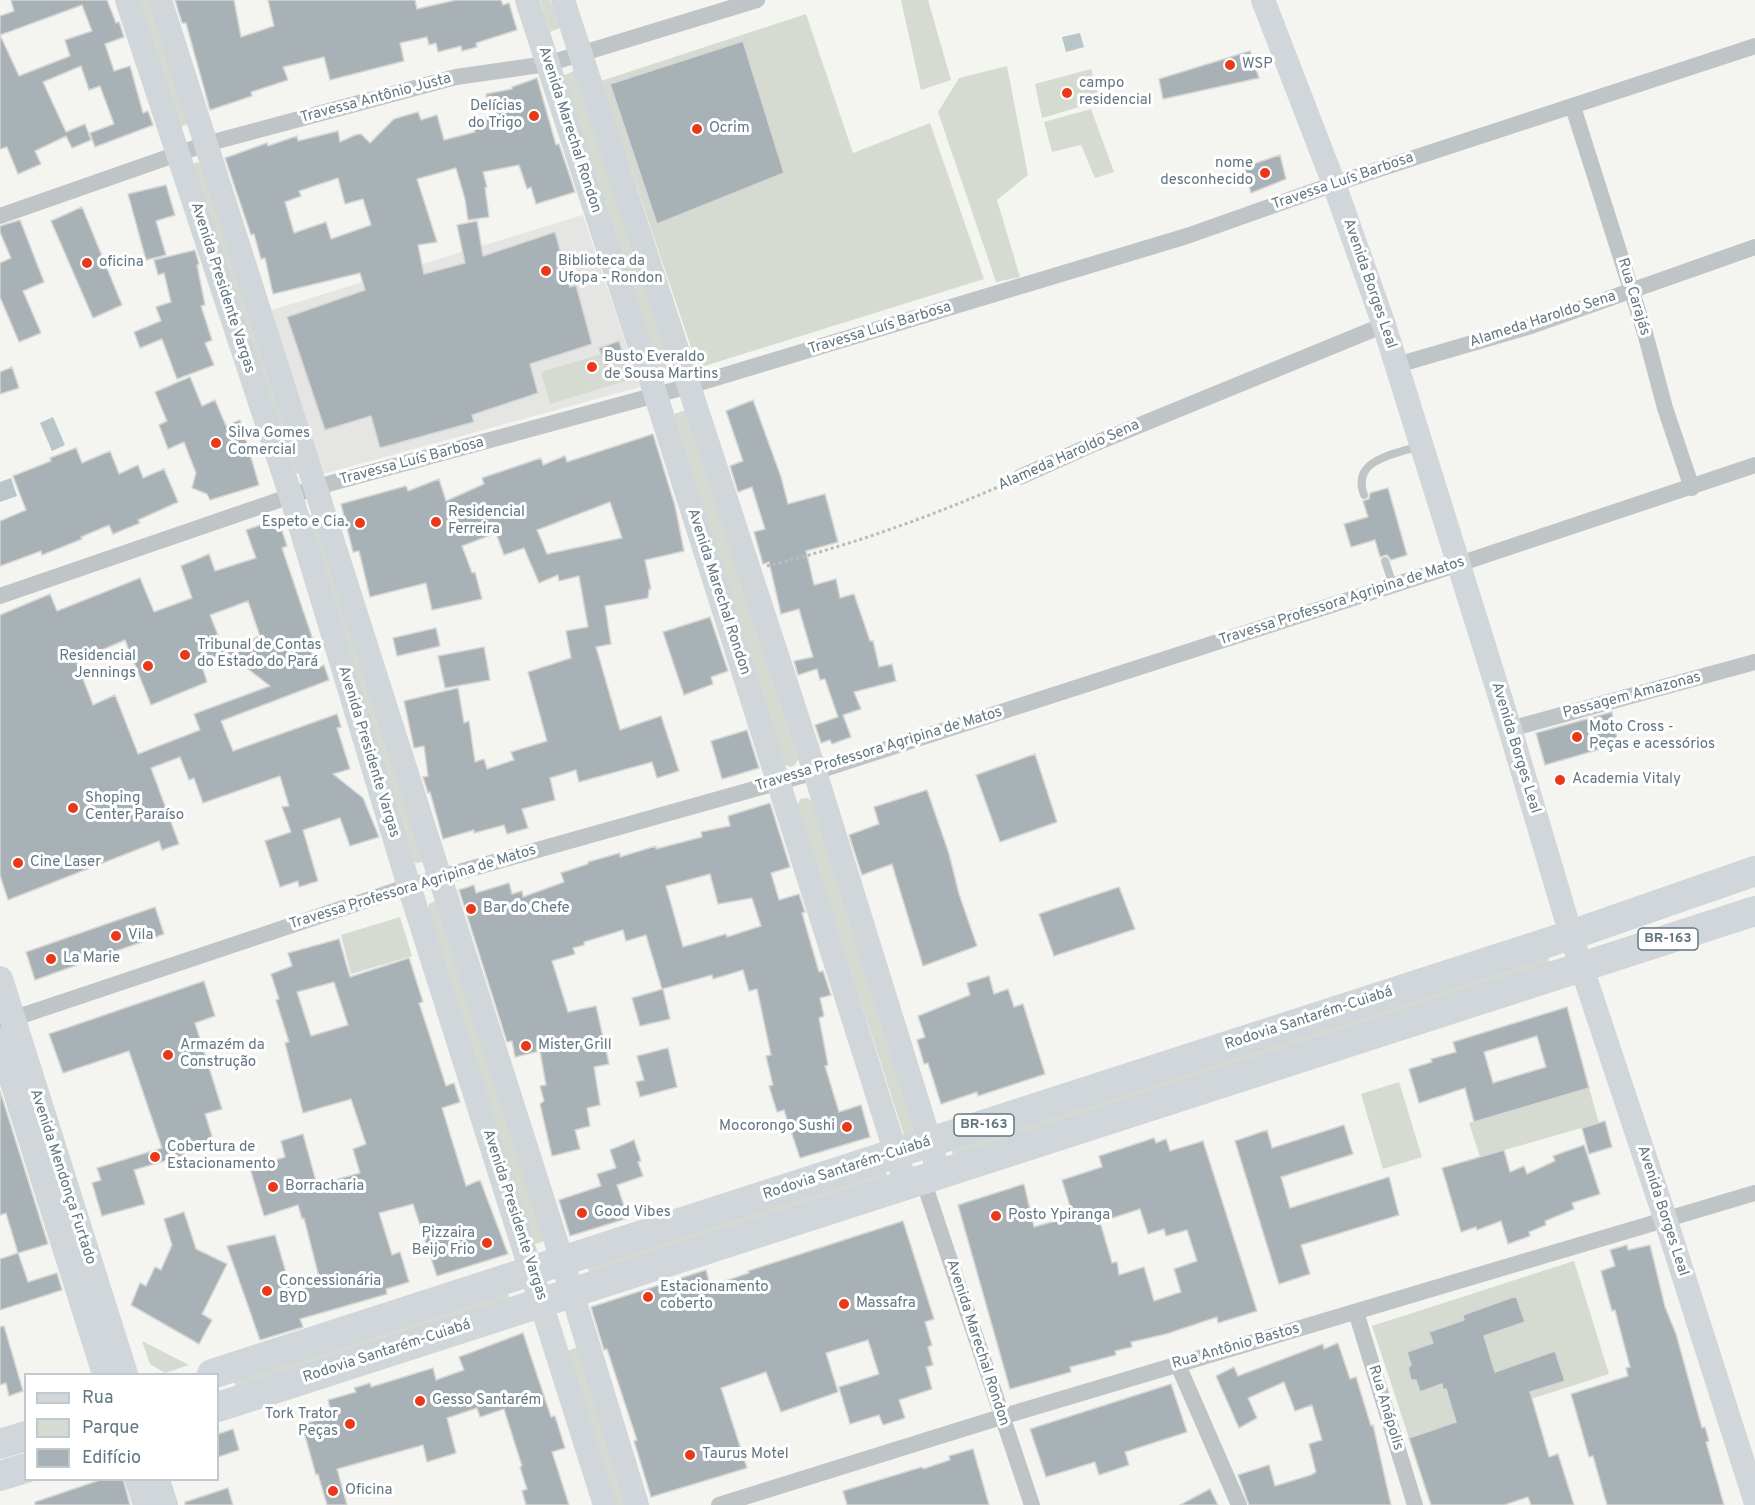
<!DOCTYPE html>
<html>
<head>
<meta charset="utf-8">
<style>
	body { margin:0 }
	#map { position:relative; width:1755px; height:1505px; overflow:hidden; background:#f4f4f0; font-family:Overpass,sans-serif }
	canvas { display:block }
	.legend { position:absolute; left:24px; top:1373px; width:195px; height:108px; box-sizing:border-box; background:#fff; border:2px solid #c0c9cd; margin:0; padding:8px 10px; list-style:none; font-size:18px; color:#627782 }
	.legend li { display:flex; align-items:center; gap:12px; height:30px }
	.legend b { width:30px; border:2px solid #c0c9cd }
</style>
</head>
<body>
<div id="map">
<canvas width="1755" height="1505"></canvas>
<ul class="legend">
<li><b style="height:8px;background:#d0d6da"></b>Rua</li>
<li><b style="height:16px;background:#d6dbd1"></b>Parque</li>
<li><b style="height:16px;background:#a8b2b6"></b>Edifício</li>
</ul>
</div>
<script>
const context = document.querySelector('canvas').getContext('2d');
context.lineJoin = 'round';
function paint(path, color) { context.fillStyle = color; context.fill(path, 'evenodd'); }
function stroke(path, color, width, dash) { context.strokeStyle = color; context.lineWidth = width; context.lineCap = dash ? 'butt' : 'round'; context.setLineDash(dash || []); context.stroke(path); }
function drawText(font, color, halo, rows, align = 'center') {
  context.font = font + ' Overpass,sans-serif'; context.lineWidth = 6; context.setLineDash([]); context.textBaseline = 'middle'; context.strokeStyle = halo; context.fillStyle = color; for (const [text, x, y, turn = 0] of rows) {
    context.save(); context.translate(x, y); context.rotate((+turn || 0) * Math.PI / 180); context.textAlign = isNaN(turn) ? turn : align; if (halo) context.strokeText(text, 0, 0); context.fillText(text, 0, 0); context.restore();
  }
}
paint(new Path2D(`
	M583,215L640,387L319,475L265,312Z`), '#e5e5e3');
paint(new Path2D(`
	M136,0H150L189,123L181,127Z
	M540,0H550L560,28L550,32Z
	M901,0H928L951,80L921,90Z
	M806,14L853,153L930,123L984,279L698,368L601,81Z
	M1007,66L1028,175L997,200L1020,277L996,282L938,112L959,78Z
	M1091,69L1100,101L1042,118L1035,84Z
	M574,71L673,370L661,374L562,76Z
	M1091,109L1114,172L1095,178L1081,145L1052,152L1044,122Z
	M198,162L203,167L302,472L291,475L190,165Z
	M601,354L605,366L625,360L631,379L550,404L541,372Z
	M686,410L798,759L795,765L790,767L784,764L674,414Z
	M314,514L423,862L415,863L411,858L308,516Z
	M807,798L812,801L918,1133L905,1138L797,807L800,799Z
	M435,901L439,906L547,1240L532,1245L428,911L429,904Z
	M400,917L412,956L351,974L341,935Z
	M1548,956L1551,968L954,1160L951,1148Z
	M1399,1082L1422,1157L1383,1169L1361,1094Z
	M1589,1088L1599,1123L1480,1157L1469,1123Z
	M886,1171L889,1182L590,1275L586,1264Z
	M1574,1261L1609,1374L1409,1438L1372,1326Z
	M507,1291L510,1301L236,1388L233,1378Z
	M142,1341L189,1365L165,1373L150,1364Z
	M579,1347L628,1505H614L567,1351Z`), '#d6dbd1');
paint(new Path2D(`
	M1080,33L1084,47L1066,52L1062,37Z
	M53,417L65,445L52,451L40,423Z
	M11,478L17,496L0,502V482Z`), '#b8c6ca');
const building = new Path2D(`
	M11,0H107L116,23L119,22L124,37L105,44L114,71L130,66L143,113L148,111L153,125L95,147L90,133L114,124L100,86L89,90L81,66L43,82L66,132L85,124L91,140L72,148L66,136L35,151L41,164L18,174L7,147L0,149V16L14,11ZM82,5L92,31L65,40L70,56L19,76L0,35Z
	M175,0H234L241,37L274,26L268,0H415L417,9L456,0H501L503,5L509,3L517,30L476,43L477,47L462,51L461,46L438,52L436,43L429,45L427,37L400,43L404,61L330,80L324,57L283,67L288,80L251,92L252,96L210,110L186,23H182Z
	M743,41L784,173L657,224L610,84Z
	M1250,51L1259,78L1163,99L1159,79Z
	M537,78L556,145L559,144L575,192L536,204L531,187L527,189L519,165L483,172L487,187L485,188L489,217L468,220L465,199L456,168L417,179L437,242L418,245L424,274L465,263L457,225L477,221L483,256L555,232L570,287L576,285L592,344L530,364L538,393L472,415L474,422L380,448L371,416L325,430L287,317L365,290L360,273L273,294L265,258L261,259L254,234L251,235L225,158L267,143L268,146L297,136L298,141L338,131L340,142L355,135L361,134L370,143L394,119L418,112L421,120L437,115L444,140L475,132L472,122L490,117L486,94L512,89V87ZM338,178L345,204L363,199L371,225L331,239L326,222L294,233L285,202L301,196L299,191Z
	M1280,155L1286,179L1251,193L1244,167Z
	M166,185L175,215L156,221L166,255L146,260L128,194Z
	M82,207L122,305L93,318L51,221Z
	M20,220L44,282L23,291L41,333L19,342L0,297V263L11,258L0,232V226Z
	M195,250L199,264L197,265L205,305L201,306L212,340L205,343L214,365L177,379L162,339L140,348L134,332L161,321L156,307L171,302L164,273L158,275L154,260Z
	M619,341L625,360L605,366L599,348Z
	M12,367L19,388L0,394V372Z
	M190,377L202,406L215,400L226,426L240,420L259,485L210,500L207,494L192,488L196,473L184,442L168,449L159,425L167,421L155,392Z
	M753,400L781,477L788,504L825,494L838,542L806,551L814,585L836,579L840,598L854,594L870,641H873L879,667L892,664L896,681L854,692L861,709L843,715L851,737L832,744L830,740L821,743L815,725L838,717L825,679L820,680L817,669L798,675L794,661L813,657L799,609L781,614L769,562L763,564L754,532L765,529L752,487L738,492L730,466L743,461L726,411Z
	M653,434L675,506L684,551L645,560L651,589H649L648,598L605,606L611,644L596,647L620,730L661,716L679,771L657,778L652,762L579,782L576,770L550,778L555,800L522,809L528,828L507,834L504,825L474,833V830L443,839L430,792L428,793L423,777L428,776L424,746L414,748L404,701L458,688L464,723L469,721L475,762L484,759L487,769L514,760L511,752L547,741L528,672L571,658L566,631L588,627L579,576L559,581L558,575L539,583L524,548L504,555L496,533L462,546L472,573L475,572L482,599L432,610L426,583L370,597L359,551L353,552L341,504L406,486L408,491L439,479L446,501L484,484L482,478L541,458L543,465L565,456L567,462ZM610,502L622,538L547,554L537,530Z
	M76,448L82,463L110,451L119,474L138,465L143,478L164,469L178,502L138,520L140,523L113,534L109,525L81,537L82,539L42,555L41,551L0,566V521L26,510L13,476L51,461L50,458Z
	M1388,488L1407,555L1391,560L1387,555L1380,557L1375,540L1351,547L1344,524L1368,517L1363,501L1369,499L1370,493Z
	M278,519L287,546L282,548L313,640L307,642L318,668L324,665L329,680L221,721L233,751L337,714L341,727L337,728L350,769L333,774L363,798L379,837L350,846L340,818L303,830L318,881L299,887L298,881L280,887L265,841L291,832L282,807L289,806L280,776L203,803L194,778L189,780L180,757L151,768L179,844L162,850L159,841L8,900L0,875V615L50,594L57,611L140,578L154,612L192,598L181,566L209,554L215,571L256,558L246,530ZM248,601L260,636L225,651L270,686L194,714L200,730L138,754L115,695L93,705L76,661L125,640L151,705L207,682L201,663L225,653L210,615Z
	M710,617L728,671L711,677L713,684L684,695L663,632Z
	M436,628L440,646L397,656L393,638Z
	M484,647L490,680L445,688L438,656Z
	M1612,712L1618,744L1545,765L1536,733Z
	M747,730L759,768L722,779L711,741Z
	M1035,754L1057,822L1000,842L976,775Z
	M927,790L949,854L959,894L977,946L923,966L892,864L862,875L849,835L879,824L874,807Z
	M770,803L790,867L771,873L779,900L799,894L805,912L802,913L819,972L823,971L831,995L820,998L824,1016L819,1018L828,1065L825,1066L839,1112L861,1105L870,1137L800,1158L784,1110L777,1112L769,1086L773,1085L766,1056L771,1055L757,989L749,991L743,970L713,979L712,975L662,989L646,935L626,941L623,930L584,942V945L573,948L575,954L552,961L568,1012L596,1006L609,1064L594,1067L600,1105L587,1108L590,1126L575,1130L580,1149L552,1156L540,1104L544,1101L540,1086L546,1085L540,1051L515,1057L512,1041L507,1042L459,890L474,885L476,893L509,883L512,894L522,891L523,897L564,882L561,873L588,864V862L620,853V857L656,846V849L702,837L701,832L730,826L728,816ZM710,874L718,904L752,898L761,926L727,937L726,934L683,947L666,886Z
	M1119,887L1135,929L1054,956L1039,914Z
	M155,907L164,934L35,980L26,952Z
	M339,939L350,977L409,958L423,1002L419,1003L446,1086L454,1083L460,1102L442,1108L466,1186L480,1180L508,1254L437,1276L413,1204L379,1213L392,1255L400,1252L409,1282L386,1289L387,1294L300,1319L303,1327L260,1340L227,1246L275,1235L291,1290L320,1281L304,1218L302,1219L298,1205L264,1216L250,1168L285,1157L281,1141L303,1134L317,1185L360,1173L353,1149L366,1144L351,1099L303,1113L285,1043L289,1042L276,1000L279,999L271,974L292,966L288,953ZM334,982L348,1025L311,1036L297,992Z
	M989,976L994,994L1008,989L1014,1007L1023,1004L1045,1074L978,1096L977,1092L941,1104L928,1063L924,1064L917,1040L925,1037L918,1016L970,995L967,983Z
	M204,981L215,1016L195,1023L222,1109L205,1114L215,1146L134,1170L145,1204L102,1216L92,1183L101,1180L97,1168L162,1148L129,1051L63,1073L49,1034Z
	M663,989L670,1019L640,1026L632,998Z
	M1567,1007L1589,1088L1474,1122L1465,1088L1419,1103L1409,1069L1432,1062L1431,1059L1456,1052L1453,1042ZM1537,1036L1546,1067L1493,1083L1484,1052Z
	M668,1048L677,1087L640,1097L636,1082L644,1080L637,1056Z
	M0,1091L48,1244L18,1253L6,1213L0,1215Z
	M1605,1121L1612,1147L1589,1154L1582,1128Z
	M1344,1125L1353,1154L1281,1177L1290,1208L1389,1177L1399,1215L1301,1245L1310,1274L1279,1284L1235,1141L1267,1130L1272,1148Z
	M1154,1138L1156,1143L1166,1139L1170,1151L1203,1141L1257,1311L1218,1323L1217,1317L1166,1334L1131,1342L1132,1347L1115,1351L1116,1355L1070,1367L1071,1372L1010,1389L958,1205L1024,1184L1034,1227L1073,1216L1062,1180L1102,1167L1099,1156ZM1140,1209L1148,1234L1164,1229L1166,1236L1187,1230L1197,1261L1174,1269L1181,1292L1154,1301L1144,1267L1119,1275L1117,1262L1112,1263L1100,1222Z
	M634,1140L641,1161L638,1162L643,1176L617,1185L628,1218L570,1236L559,1200L601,1186L597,1174L616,1168L610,1150Z
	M1584,1145L1600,1194L1572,1203L1574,1209L1545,1221L1546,1225L1529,1232L1530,1236L1508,1244L1501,1221L1477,1230L1476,1227L1461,1232L1442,1168L1504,1150L1510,1172L1524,1166L1527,1174L1555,1161L1553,1156Z
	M184,1212L196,1249L227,1264L202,1314L212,1320L199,1344L131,1305L140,1283L146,1286L155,1267L161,1270L172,1245L164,1219Z
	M903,1221L934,1319L925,1322L932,1345L928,1347L933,1365L926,1367L932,1389L899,1400L905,1418L883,1425L879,1415L850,1424L839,1387L879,1374L868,1340L826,1353L838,1392L781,1412L766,1372L721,1388L747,1468L651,1497L634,1441L637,1440L607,1349L604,1350L591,1307L706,1270L710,1286L749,1273L748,1271Z
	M1627,1245L1628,1250L1650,1245L1665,1307L1676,1334L1702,1428L1705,1427L1709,1441L1706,1442L1724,1505H1607L1593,1456L1589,1457L1571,1394L1628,1376L1626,1368L1630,1367L1615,1310L1612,1311L1601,1271L1615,1266L1610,1250Z
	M18,1253L28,1282L57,1273L62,1290L0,1310V1259Z
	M1516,1296L1525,1322L1484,1336L1495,1372L1555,1351L1565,1381L1530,1392L1549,1457L1558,1454L1574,1505H1531L1528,1497L1504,1505H1431L1409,1438L1456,1422L1446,1389L1443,1390L1442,1384L1420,1392L1416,1380H1411L1408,1368L1411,1365L1407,1352L1433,1343L1429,1332L1464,1320L1463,1315Z
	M4,1326L23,1391L9,1396L6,1383L0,1385V1327Z
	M523,1333L551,1417L555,1416L565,1448L552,1452L569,1505H526L522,1491L527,1489L520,1467L522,1466L504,1409L480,1417L477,1408L447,1418L456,1453L427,1462L423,1445L337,1469L347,1505H327L318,1474L316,1475L302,1425L332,1415L328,1400L356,1392L354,1388L370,1383L371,1387L433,1368L436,1380L464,1370L459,1357Z
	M1338,1343L1350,1379L1356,1377L1371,1426L1373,1425L1391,1505H1249L1238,1475L1269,1465L1275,1486L1311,1475L1316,1472L1309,1444L1322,1440L1312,1405L1295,1411L1284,1382L1248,1398L1257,1418L1239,1428L1216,1376L1234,1367L1238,1376L1323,1344L1324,1349Z
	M1171,1384L1187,1432L1125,1452L1129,1465L1099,1475L1095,1462L1046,1477L1030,1429Z
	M233,1429L239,1450L218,1457V1434Z
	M973,1449L989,1505H847L843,1491L922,1467L923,1469L950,1460L949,1456Z
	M103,1479H123L130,1505H35V1502Z
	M228,1488L233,1505H185V1502Z
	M1210,1489L1218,1505H1180Z`);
paint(building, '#a8b2b6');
stroke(building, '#d5d5d3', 1.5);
stroke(new Path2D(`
	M767,566C849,546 927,518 1005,484`), '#b9bcbe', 3, [3, 3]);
stroke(new Path2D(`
	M1364,495C1351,459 1394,455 1419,446
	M1385,561L1393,585`), '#bfc4c6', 8);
stroke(new Path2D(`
	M1573,107L1645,333L1665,408L1692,488
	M0,216L206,144L456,77L547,64L757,0
	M1397,365L1531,326L1755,247
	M1020,477L1096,443L1384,325
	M0,596L317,487L689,386L1187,236L1334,184L1755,46
	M1510,729L1755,662
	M0,1023L409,886L815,772L1459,564L1755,465
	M923,1180L1032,1505
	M1356,1312L1415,1505
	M1178,1365L1239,1505
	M719,1505L1001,1417L1755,1193`), '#bfc4c6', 16);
stroke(new Path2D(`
	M127,0L291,496L409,886L605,1505
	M160,0L562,1260L637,1505
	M527,0L656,396L906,1185
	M563,0L815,772L930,1142L939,1175
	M1263,0L1334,184L1384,325L1510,729L1571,935L1666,1221L1755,1500
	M137,1480L145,1505
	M158,1480L166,1505`), '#d0d6da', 24);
stroke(new Path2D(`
	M0,979L125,1374
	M0,1041L105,1374`), '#d0d6da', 26);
stroke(new Path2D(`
	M212,1374L1571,935L1755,871
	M218,1407L1755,911
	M0,1444L26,1436
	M0,1476L26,1468`), '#d0d6da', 30);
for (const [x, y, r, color] of [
	[1230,65,6,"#ea391a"],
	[1067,93,6,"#ea391a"],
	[534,116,6,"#ea391a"],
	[697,129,6,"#ea391a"],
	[1265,173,6,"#ea391a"],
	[87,263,6,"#ea391a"],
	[546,271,6,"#ea391a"],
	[592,367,6,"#ea391a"],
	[216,443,6,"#ea391a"],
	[436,522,6,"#ea391a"],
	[360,523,6,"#ea391a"],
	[185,655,6,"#ea391a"],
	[148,666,6,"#ea391a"],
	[1577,737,6,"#ea391a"],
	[1560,780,6,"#ea391a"],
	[73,808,6,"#ea391a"],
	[18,863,6,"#ea391a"],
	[471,909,6,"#ea391a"],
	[116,936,6,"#ea391a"],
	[51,959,6,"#ea391a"],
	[526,1046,6,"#ea391a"],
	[168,1055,6,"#ea391a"],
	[847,1127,6,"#ea391a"],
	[155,1157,6,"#ea391a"],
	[273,1187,6,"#ea391a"],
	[582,1213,6,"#ea391a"],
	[996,1216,6,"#ea391a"],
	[487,1243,6,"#ea391a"],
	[267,1291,6,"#ea391a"],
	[648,1297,6,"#ea391a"],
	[844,1304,6,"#ea391a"],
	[420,1401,6,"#ea391a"],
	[350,1424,6,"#ea391a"],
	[690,1455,6,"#ea391a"],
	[333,1491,6,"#ea391a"]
]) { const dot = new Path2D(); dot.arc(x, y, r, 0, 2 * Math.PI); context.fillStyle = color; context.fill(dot); stroke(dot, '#fff', 2); }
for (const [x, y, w] of [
	[1668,939,60],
	[984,1125,60]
]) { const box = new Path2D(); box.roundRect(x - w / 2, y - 11, w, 22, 4.5); context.fillStyle = '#fff'; context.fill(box); stroke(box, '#627782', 1.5); }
drawText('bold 14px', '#627782', null, [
	["BR-163",1668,939],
	["BR-163",984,1125]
]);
drawText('15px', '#627782', '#fff', [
	["WSP",1242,65],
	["campo",1079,84],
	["residencial",1079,101],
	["Delícias",522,107,"right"],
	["do Trigo",522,124,"right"],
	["Ocrim",709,129],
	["nome",1253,164,"right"],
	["desconhecido",1253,181,"right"],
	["Biblioteca da",558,262],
	["Ufopa - Rondon",558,279],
	["oficina",99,263],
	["Busto Everaldo",604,358],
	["de Sousa Martins",604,375],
	["Silva Gomes",228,434],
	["Comercial",228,451],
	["Residencial",448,513],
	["Ferreira",448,530],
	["Espeto e Cia.",348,523,"right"],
	["Tribunal de Contas",197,646],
	["do Estado do Pará",197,663],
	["Residencial",136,657,"right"],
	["Jennings",136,674,"right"],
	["Moto Cross -",1589,728],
	["Peças e acessórios",1589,745],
	["Academia Vitaly",1572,780],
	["Shoping",85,799],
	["Center Paraíso",85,816],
	["Cine Laser",30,863],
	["Bar do Chefe",483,909],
	["Vila",128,936],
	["La Marie",63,959],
	["Armazém da",180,1046],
	["Construção",180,1063],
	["Mister Grill",538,1046],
	["Mocorongo Sushi",835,1127,"right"],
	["Cobertura de",167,1148],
	["Estacionamento",167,1165],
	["Borracharia",285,1187],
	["Good Vibes",594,1213],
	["Posto Ypiranga",1008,1216],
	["Pizzaira",475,1234,"right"],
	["Beijo Frio",475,1251,"right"],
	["Concessionária",279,1282],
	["BYD",279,1299],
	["Estacionamento",660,1288],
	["coberto",660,1305],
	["Massafra",856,1304],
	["Gesso Santarém",432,1401],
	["Tork Trator",338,1415,"right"],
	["Peças",338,1432,"right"],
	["Taurus Motel",702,1455],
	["Oficina",345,1491]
], 'left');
drawText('15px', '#627782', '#fff', [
	["Travessa Antônio Justa",376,99,-15],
	["Avenida Marechal Rondon",569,130,72],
	["Travessa Luís Barbosa",1343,182,-19],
	["Avenida Borges Leal",1369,284,71],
	["Avenida Presidente Vargas",222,288,72],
	["Rua Carajás",1633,297,73],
	["Alameda Haroldo Sena",1543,320,-18],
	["Travessa Luís Barbosa",880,329,-17],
	["Alameda Haroldo Sena",1069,456,-24],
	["Travessa Luís Barbosa",412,462,-15],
	["Avenida Marechal Rondon",718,592,72],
	["Travessa Professora Agripina de Matos",1342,602,-18],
	["Passagem Amazonas",1632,696,-15],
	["Avenida Borges Leal",1515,748,73],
	["Travessa Professora Agripina de Matos",879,750,-17],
	["Avenida Presidente Vargas",368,752,73],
	["Travessa Professora Agripina de Matos",413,888,-17],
	["Rodovia Santarém-Cuiabá",1309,1019,-18],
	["Rodovia Santarém-Cuiabá",847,1169,-18],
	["Avenida Mendonça Furtado",62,1177,72],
	["Avenida Borges Leal",1662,1211,72],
	["Avenida Presidente Vargas",514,1215,72],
	["Avenida Marechal Rondon",977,1343,72],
	["Rua Antônio Bastos",1236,1347,-16],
	["Rodovia Santarém-Cuiabá",387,1352,-18],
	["Rua Anápolis",1385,1408,73]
]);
</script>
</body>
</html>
